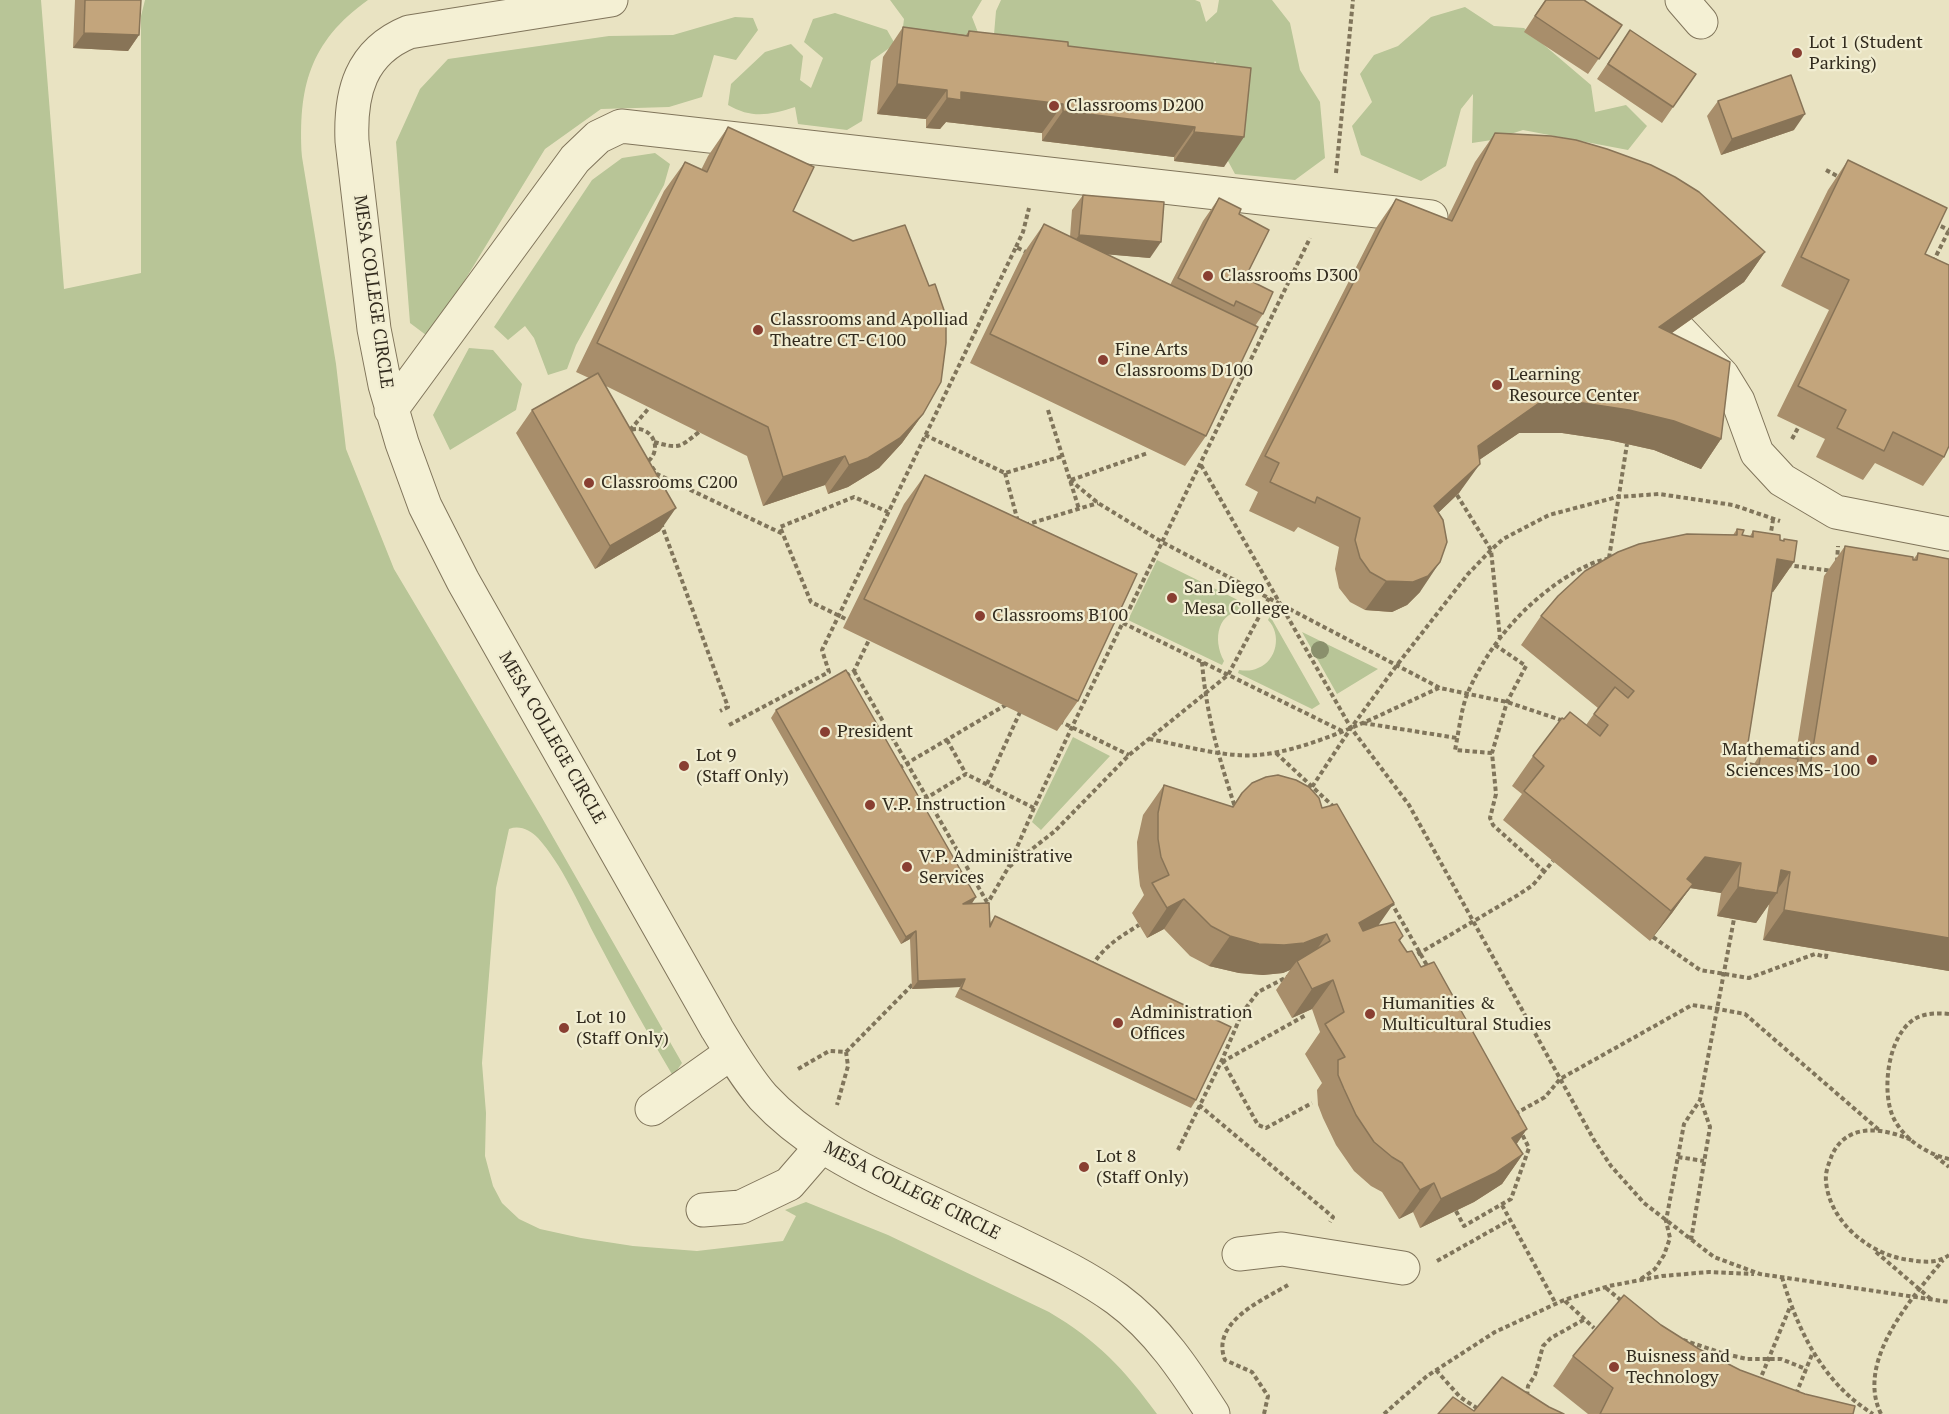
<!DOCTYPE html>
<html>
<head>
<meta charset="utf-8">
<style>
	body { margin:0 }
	canvas { display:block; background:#e9e3c2 }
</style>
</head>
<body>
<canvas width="1949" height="1414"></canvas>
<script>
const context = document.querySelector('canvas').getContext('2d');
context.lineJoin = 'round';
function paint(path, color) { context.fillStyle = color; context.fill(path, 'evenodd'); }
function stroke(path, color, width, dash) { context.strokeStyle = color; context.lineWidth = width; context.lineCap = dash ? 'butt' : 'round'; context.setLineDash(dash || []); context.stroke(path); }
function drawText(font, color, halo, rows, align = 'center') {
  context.font = font + ' "PT Serif",serif'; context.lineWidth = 4.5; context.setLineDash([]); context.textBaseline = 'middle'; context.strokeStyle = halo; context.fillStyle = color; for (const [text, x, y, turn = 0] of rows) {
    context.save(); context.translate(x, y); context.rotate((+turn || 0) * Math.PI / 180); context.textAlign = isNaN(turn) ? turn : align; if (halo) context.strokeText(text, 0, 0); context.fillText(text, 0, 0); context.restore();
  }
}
paint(new Path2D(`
	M0,0H41L64,289L141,273V16L145,0H368C309,42 298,88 302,157L336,364L346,449L394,569L541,816L682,1063L673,1076C645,1029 619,982 594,934C578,902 562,865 538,838C530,830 520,825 509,829L496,888L482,1063L486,1113L485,1156L493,1186L502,1203L519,1219L540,1229L581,1238L633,1246L697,1251L783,1241L796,1216L785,1210L806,1202L888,1235L1049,1312C1098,1341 1124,1369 1157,1414H0Z
	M890,0H982L972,17L979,35L901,42L904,19Z
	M1001,0H1195L1200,2L1206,22L1217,12L1219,0H1272L1290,23L1300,70L1320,102L1325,158L1295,180L1235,174L1228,161L1235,91L1215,61L1201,88L1173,59L1163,57L1151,62L1135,54L1144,75L993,46L996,11Z
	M1465,7L1494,26L1524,28L1591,85L1595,112L1626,105L1647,126L1628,150L1523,130L1492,140L1472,143L1473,94L1461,109L1446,166L1421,181L1361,155L1352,126L1372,102L1360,74L1374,55L1398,46L1431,17Z
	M835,13L887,30L895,44L871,61L862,121L847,130L798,124L795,107C770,115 752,119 728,105L731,84L765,52L791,44L803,56L800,80L811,88L823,58L804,42L813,19Z
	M735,17L753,18L758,30L736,60L714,55L702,97L669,107L601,109L545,149L460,288L426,335L410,323L396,142L420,89L448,59L609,36L673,35Z
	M655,153L670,164L664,185L576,345L567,369L548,375L534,338L525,326L508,340L494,327L592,180L622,158Z
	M469,348L493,350L522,384L516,410L450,450L433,415Z
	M1157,560L1254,608L1252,611C1219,606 1211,637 1224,661L1222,665L1128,620Z
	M1270,616L1320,704L1312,709L1238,673L1239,670C1246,671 1252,671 1258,668C1277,661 1282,634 1268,620Z
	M1302,632L1378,669L1337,694Z
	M1073,737L1110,756L1041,830L1032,822Z`), '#b8c597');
const minor = new Path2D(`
	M611,0L409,32C360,52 350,93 352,141L374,329L385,385L402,443L425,506L463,581L717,1029C731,1052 745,1076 763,1097C802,1139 851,1165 902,1189C938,1206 974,1223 1010,1240C1047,1258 1084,1275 1117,1299C1158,1329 1186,1372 1213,1414
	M1682,0L1701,22
	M1678,329L1722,375L1738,401L1757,453L1782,480L1836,512L1949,534
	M391,410L575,159L598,137L621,126L1431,217
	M652,1109L731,1053
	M703,1210L741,1207L789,1184L821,1147
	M1239,1254L1282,1249L1403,1268`);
stroke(minor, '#80755b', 35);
stroke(new Path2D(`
	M1826,170L1841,178
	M1336,173L1353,0
	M1934,223L1949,230
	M1016,247L1023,232L1029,208
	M1933,262L1949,230
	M1048,410L1079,509
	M619 447a18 18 0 1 1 36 0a18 18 0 1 1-36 0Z
	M630,430L649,408
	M925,435L1005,473L1063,456
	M1792,439L1799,426
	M654,442C679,449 679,448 699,432
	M1201,465L1351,728L1409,805L1594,1140L1611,1166L1644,1203L1714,1257L1760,1274L1949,1302
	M652,467L657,474L783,534
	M1005,473L1018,522
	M1070,480L1098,503L1162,542L1440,688L1507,702L1564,721
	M1071,480L1148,453
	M1457,495L1491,550L1500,638
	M661,523L728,707L720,711
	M1025,525L1098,503
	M1770,538L1773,520
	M1609,558L1627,444
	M1837,562L1838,546
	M1787,565L1833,571
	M852,622L811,602L780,527L854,497L888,512
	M1123,623L1342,731
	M1495,645L1526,666L1507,702L1492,753L1496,794L1490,818L1493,825L1545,872
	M1202,662C1206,713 1219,759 1235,807
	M854,671L987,902
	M846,676L854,671L870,638
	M1059,721L1129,755
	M1363,723L1457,738
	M729,725L829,672L822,650L839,615L1016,247L1028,253
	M1149,739C1182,745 1225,758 1258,755C1315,750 1387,711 1439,688
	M947,740L966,774
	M1276,753L1335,808
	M1492,753L1455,750C1459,731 1461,709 1468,692C1489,645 1522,606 1565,578C1582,568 1591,562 1611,558
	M899,768L1009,703
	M987,784L1021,710
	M1308,793L1351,728L1397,665L1468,574L1491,550L1503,539L1549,515L1617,497L1659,494L1733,505L1780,521
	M918,803L966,774L1034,808
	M1009,867L1055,831L1129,755L1228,675L1269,598
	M1391,902L1429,969
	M986,906L1008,868L1034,808L1072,727L1310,238
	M1653,937L1700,970L1749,978L1815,954L1826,957L1827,950
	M1411,958L1518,895L1533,885L1553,861
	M1092,966C1104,946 1120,937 1139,925
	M1949,1014C1940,1013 1930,1013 1921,1016C1888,1027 1880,1092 1894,1119C1905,1140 1927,1154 1949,1159
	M846,1052L915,982
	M1222,1060L1258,1125L1266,1128L1312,1103
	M1222,1062L1306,1015
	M798,1069L829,1051L846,1052L848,1066L837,1105
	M1199,1105L1333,1217L1330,1222
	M1515,1114L1545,1097L1560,1079L1692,1005L1718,1009L1745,1014L1879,1130
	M1911,1140C1884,1128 1847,1122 1832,1155C1829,1163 1825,1172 1826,1181C1829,1222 1871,1256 1910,1260C1923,1262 1937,1264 1949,1255
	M1178,1150L1222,1060L1242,1013L1258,992L1289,976
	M1935,1156L1949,1167
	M1678,1157L1704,1161
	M1502,1205L1556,1304
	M1456,1211L1464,1226L1511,1199L1529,1148L1521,1132
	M1691,1240L1710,1127L1701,1101
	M1876,1252L1932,1300
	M1437,1261L1510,1220
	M1782,1277C1798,1331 1823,1383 1873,1414
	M1641,1279L1655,1269L1664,1255L1670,1238L1666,1221L1684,1124L1700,1100L1734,919
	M1606,1288L1623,1302
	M1565,1301L1594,1328
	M1683,1340L1725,1354L1747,1359H1781L1806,1369
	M1436,1370L1460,1397L1486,1414
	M1759,1382L1790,1307
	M1796,1394L1813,1352
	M1527,1396L1528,1386L1535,1375L1543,1346L1551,1338L1585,1319
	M1264,1414L1268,1396L1252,1372L1225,1360C1210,1322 1263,1300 1288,1285
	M1384,1414L1427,1376L1495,1332L1564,1300L1609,1286L1662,1276L1709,1272L1754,1274
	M1881,1414C1855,1361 1912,1298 1943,1260`), '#80755b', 4, [4.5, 3]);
stroke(minor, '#f4f0d4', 33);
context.fillStyle = '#8a906c';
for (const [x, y] of [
	[1320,650]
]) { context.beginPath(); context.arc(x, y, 9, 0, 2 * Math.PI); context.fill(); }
paint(new Path2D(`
	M75,0H141L139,35L128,51L73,48Z
	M1545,0L1622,25L1588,74L1524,32Z
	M903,27L966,35L969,31L1068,46L1251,68L1224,167L1174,161V157L1042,141V133L946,122L940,129L926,128V119L877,114L883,57Z
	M1630,30L1696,74L1662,123L1597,79Z
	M1718,101L1794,130L1721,155L1707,116Z
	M728,127L793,211L923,414L902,443L879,468L848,487L828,494L825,485L763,506L747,456L606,386L660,531L595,569L516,433L532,410L589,378L576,372L664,191L685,162L701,170L708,156Z
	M1495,133L1765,252L1744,282L1672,333L1721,439L1701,469L1654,450L1609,440L1562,433H1519L1479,460L1459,493L1438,513L1420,592L1407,605L1392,612L1365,610L1350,602L1339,588L1335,569L1339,547L1298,527L1294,532L1249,511L1258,492L1245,485L1376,228L1396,199L1447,219L1475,162Z
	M1848,160L1925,254L1944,457L1923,486L1875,463L1863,480L1816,457L1825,439L1777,416L1829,310L1781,286L1828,190Z
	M1083,195L1150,258L1105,254L1170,285L1203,221L1219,198L1239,214L1245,278L1263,314L1255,326L1206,436L1185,466L970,363L1023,254L1044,224L1070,237L1072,210Z
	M925,475L1078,701L1057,731L843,628L904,504Z
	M1737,529L1742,535L1750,536L1753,531L1783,541L1784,539L1794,562L1773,592L1772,591L1745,762L1754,764L1761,753L1795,759L1824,576L1845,546L1913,560L1918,553L1949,559V971L1763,940L1769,904L1756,923L1717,916L1721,893L1690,888L1672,913L1650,941L1503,820L1522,794L1512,786L1533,756L1564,719L1586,725L1598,708L1521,645L1541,616L1733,535Z
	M776,710L976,897L971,904L990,923L995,916L1196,1100L1191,1108L955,997L960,987L912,989L910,939L901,944L771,718Z
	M1164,785L1232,807L1242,793L1322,808L1379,925L1403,936L1400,941L1523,1154L1502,1184L1474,1202L1420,1228L1413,1212L1399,1219L1382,1192L1371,1186L1354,1171L1336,1145L1323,1118L1318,1105L1317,1090L1322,1083L1305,1054L1320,1032L1312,1009L1292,1018L1276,990L1290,970L1283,973L1263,975L1239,973L1209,966L1190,956L1164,929L1147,938L1132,913L1144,895L1140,886L1138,868L1137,842L1143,815Z
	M1661,1325L1699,1349L1740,1370L1853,1414H1588L1553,1386L1573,1356Z`), '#a88e6b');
paint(new Path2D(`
	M84,33L139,35L128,51L73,48Z
	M897,84L947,90L926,119L877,114Z
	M961,92L1063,104L1042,133L946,122L940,129L926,128L947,98Z
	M1063,111L1195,127L1174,157L1042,141Z
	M1805,114L1794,130L1721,155L1732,139Z
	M1194,132L1244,137L1224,167L1174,161Z
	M1079,235L1161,242L1150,258L1068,251Z
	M1765,252L1744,282L1639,356L1659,327Z
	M1539,403H1583L1629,410L1674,421L1721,439L1701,469L1654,450L1609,440L1562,433H1519L1457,475L1478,446Z
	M923,414L902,443L879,468L848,487L828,494L849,465Z
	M845,456L825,485L763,506L783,477Z
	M1480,464L1459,493L1414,536L1434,506Z
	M676,508L660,531L595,569L610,546Z
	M1777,559L1794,562L1773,592L1756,589Z
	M1440,562L1420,592L1407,605L1392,612L1365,610L1386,581Z
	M1705,857L1741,863L1721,893L1690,888L1672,913L1650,941L1671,911L1684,887L1666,908L1687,879Z
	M1781,870L1790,872L1775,893H1777L1756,923L1717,916L1738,887Z
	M976,897L971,905L963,904Z
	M1184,899L1164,929L1147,938L1167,908Z
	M1394,903L1373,933L1339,952L1359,923Z
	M1784,910L1949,938V971L1763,940Z
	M916,931L910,939L901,944L906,937Z
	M1327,934L1307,964L1297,961L1290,970L1283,973L1263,975L1239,973L1209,966L1230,936Z
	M965,979L960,987L912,989L918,981Z
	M1333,980L1312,1009L1292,1018L1312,989Z
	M1527,1129L1507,1158L1512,1138Z
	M1523,1154L1502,1184L1474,1202L1420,1228L1441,1199Z
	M1434,1183L1413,1212L1399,1219L1420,1190Z`), '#887457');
const building = new Path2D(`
	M85,0H141L139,35L84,33Z
	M1546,0H1584L1622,25L1599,59L1535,16Z
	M903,27L968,36L969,31L1068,42V46L1251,68L1244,137L1194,132L1195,127L1063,111V104L961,92V100L947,98V90L897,84Z
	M1630,30L1696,74L1673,107L1608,64Z
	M1791,75L1805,114L1732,139L1718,101Z
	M728,127L814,167L793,211L853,241L905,225L929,286L935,284L946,316V343L941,382L923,414L900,438L868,458L849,465L845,456L783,477L768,427L597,343L685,162L707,172Z
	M1495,133L1551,136L1576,140L1607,149L1651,165L1675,177L1699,192L1765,252L1659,327L1730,362L1721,439L1674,421L1629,410L1583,403H1539L1478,446L1480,464L1434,506L1443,520L1447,542L1440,562L1428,576L1413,582L1386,581L1370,572L1360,558L1355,540L1360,518L1317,497L1315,503L1270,482L1279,463L1265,456L1396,199L1452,221Z
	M1848,160L1947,208L1925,254L1949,265V446L1944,457L1893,432L1884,451L1837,428L1846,410L1798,386L1849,280L1801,257Z
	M1083,195L1164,202L1161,242L1079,235Z
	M1219,198L1241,209L1239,214L1269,230L1245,278L1273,292L1263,314L1236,301L1234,306L1178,278Z
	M1044,224L1258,327L1206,436L990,334Z
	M598,373L676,508L610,546L532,410Z
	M925,475L1137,574L1078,701L864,599Z
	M1737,529L1744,530L1742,535L1753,537V531L1780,535V540L1784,541V539L1797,541L1794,562L1777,559L1745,762L1759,765L1761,753L1798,759L1796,771L1809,773L1845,546L1913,557V560H1917L1918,553L1949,559V938L1784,910L1790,872L1781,870L1777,893L1755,890L1738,887L1741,863L1705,857L1687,879L1693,884L1671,911L1524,791L1544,766L1533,756L1562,718L1564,719L1570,712L1600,736L1608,725L1594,714L1615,687L1628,698L1634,691L1541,616L1558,596L1585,571L1618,552L1639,544L1687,534L1737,535Z
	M846,670L976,897L963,904L989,903L990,927L995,916L1231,1027L1196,1100L961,989L965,979L918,981L916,931L906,937L776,710Z
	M1278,775L1296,780L1309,787L1319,798L1322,808L1337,804L1394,903L1359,923L1363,931L1376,926L1395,922L1403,936L1399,940L1407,952L1412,951L1421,967L1434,962L1527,1129L1512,1138L1523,1154L1495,1173L1441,1199L1434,1183L1420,1190L1402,1163L1392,1157L1374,1142L1356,1115L1344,1089L1338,1075V1060L1345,1057L1325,1024L1344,1012L1333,980L1312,989L1297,961L1330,941L1327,934L1304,943L1284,945L1259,944L1230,936L1211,926L1184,899L1167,908L1152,883L1169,875L1161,857L1158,839V813L1164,785L1233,807L1242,793L1252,783L1266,777Z
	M1624,1295L1661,1325L1699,1349L1740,1370L1805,1394L1855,1406L1853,1414H1600L1613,1388L1573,1356Z
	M1502,1377L1549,1407L1564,1414H1438L1453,1397L1474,1411Z`);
paint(building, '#c3a57c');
stroke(building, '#887457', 1.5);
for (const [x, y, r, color] of [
	[1797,53,6,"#893f32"],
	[1054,106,6,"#893f32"],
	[1208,276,6,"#893f32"],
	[758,330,6,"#893f32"],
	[1103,360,6,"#893f32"],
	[1497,385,6,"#893f32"],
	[589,483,6,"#893f32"],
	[1172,598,6,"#893f32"],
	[980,616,6,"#893f32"],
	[825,732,6,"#893f32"],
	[1872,760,6,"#893f32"],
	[684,766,6,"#893f32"],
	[870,805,6,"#893f32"],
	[907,867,6,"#893f32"],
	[1370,1014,6,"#893f32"],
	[1118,1023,6,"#893f32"],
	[564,1028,6,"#893f32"],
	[1084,1167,6,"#893f32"],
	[1614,1367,6,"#893f32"]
]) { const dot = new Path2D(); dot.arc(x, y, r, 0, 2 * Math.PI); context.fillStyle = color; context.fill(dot); stroke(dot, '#f1edd1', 2); }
drawText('18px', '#322b1e', '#f1edd1', [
	["Lot 1 (Student",1809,43],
	["Parking)",1809,64],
	["Classrooms D200",1066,106],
	["Classrooms D300",1220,276],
	["Classrooms and Apolliad",770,320],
	["Theatre CT-C100",770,341],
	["Fine Arts",1115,350],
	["Classrooms D100",1115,371],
	["Learning",1509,375],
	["Resource Center",1509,396],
	["Classrooms C200",601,483],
	["San Diego",1184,588],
	["Mesa College",1184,609],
	["Classrooms B100",992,616],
	["President",837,732],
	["Mathematics and",1860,750,"right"],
	["Sciences MS-100",1860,771,"right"],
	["Lot 9",696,756],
	["(Staff Only)",696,777],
	["V.P. Instruction",882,805],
	["V.P. Administrative",919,857],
	["Services",919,878],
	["Humanities &",1382,1004],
	["Multicultural Studies",1382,1025],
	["Administration",1130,1013],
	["Offices",1130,1034],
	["Lot 10",576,1018],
	["(Staff Only)",576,1039],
	["Lot 8",1096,1157],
	["(Staff Only)",1096,1178],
	["Buisness and",1626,1357],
	["Technology",1626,1378]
], 'left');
drawText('18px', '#322b1e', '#f1edd1', [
	["MESA COLLEGE CIRCLE",373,292,82],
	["MESA COLLEGE CIRCLE",552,738,60],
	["MESA COLLEGE CIRCLE",912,1191,27]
]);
</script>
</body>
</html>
